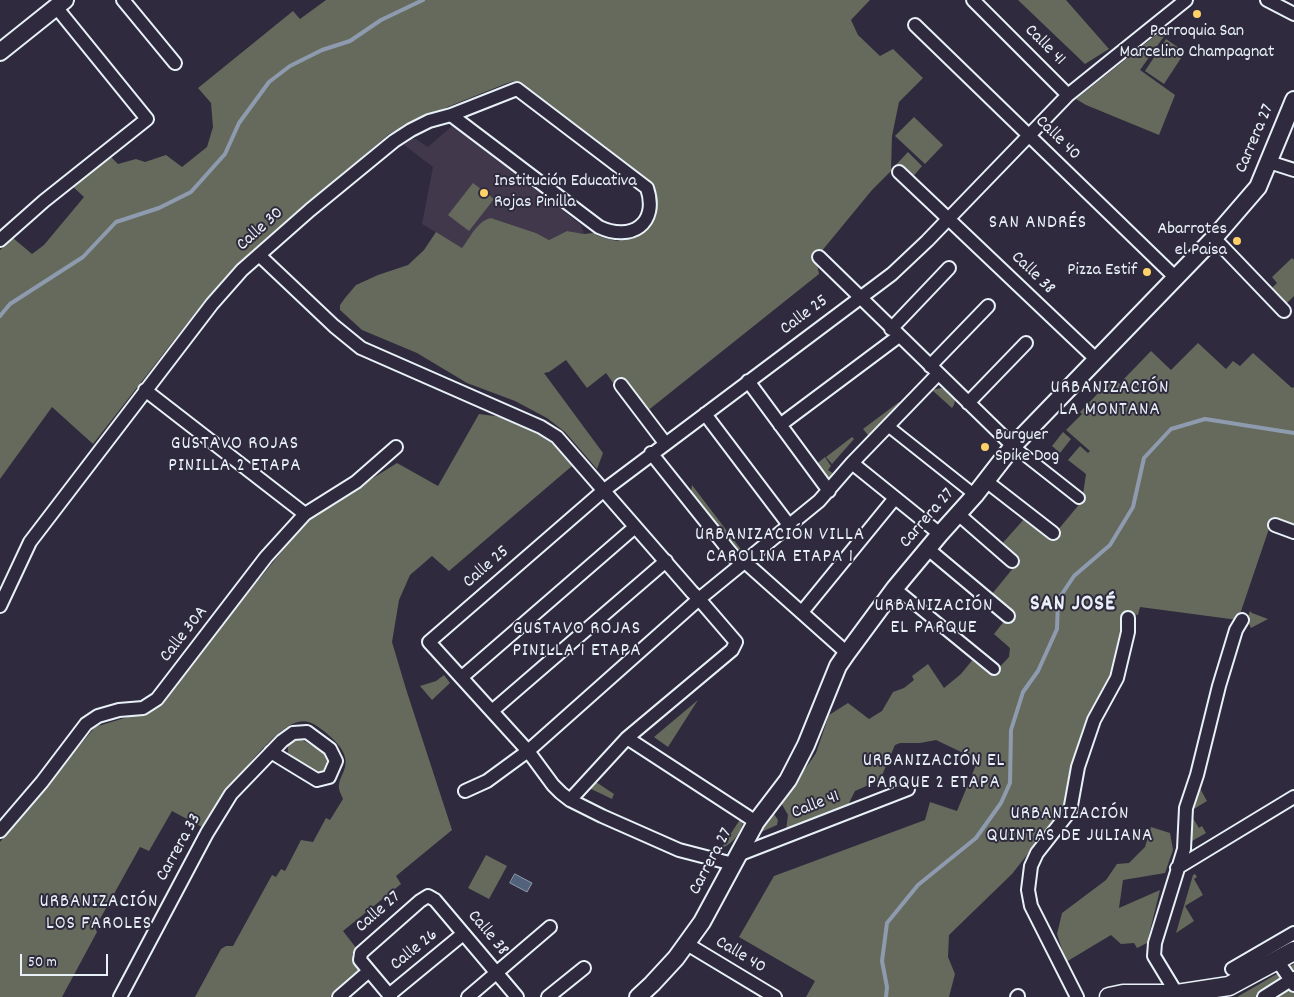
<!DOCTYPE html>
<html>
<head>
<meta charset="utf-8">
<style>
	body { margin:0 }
	#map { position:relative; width:1294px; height:997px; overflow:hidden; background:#2f2a3d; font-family:Dekko,sans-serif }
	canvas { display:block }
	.scale { position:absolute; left:20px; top:954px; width:88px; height:22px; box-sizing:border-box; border:2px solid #e8f1f8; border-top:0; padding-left:6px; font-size:15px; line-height:18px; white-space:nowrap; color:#e8f1f8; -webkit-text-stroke:4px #2f2a3d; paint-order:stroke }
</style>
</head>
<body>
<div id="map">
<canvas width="1294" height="997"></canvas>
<div class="scale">50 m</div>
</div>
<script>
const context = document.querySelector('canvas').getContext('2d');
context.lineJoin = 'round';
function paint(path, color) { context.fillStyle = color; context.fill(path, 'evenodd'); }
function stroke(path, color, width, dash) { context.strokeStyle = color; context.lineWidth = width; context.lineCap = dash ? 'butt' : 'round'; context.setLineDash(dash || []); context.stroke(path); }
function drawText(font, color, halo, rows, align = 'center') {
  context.font = font + ' Dekko,sans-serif'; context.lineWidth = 4; context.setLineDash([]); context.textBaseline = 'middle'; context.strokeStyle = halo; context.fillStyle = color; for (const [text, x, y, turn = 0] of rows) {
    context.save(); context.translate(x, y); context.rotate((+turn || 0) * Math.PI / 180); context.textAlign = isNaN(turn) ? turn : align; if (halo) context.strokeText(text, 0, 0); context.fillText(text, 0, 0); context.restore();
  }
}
paint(new Path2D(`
	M452,126L470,137L581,225L584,234L567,231L549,240L536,233L491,218L479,225L462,248L422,224L433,167L404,145L412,139H416L428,147Z`), '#42384c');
paint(new Path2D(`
	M326,0H870L851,20L858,35L880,56L893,49L923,78L899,102L892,136L891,170L908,152L922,166L906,185L891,171L872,190L816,258L819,274L646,412L616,387L606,373L587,388L566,360L549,372L544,373L603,453L597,469L565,432L547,418L515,401L467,383L417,353L362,330L340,310V305L345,298L356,285L378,275L408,265L424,250L436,232L462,248C470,238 477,221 491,218L536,233L549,240L567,231L584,234L593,233L601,237L617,241L633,237L652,220L657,210V197L652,185L520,82L514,81L505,84L420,118L389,134L255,249L206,299L93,444L52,407L0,479V250L13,238L32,254L44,245L84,197L70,184L109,155L118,164L136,159L145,162L166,155L182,167L207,147L213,127L211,103L198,88L293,11L300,19Z
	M1018,0H1066L1109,49L1085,64Z
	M1160,32L1165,35L1140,70L1175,95L1159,135L1086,105L1076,99Z
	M1166,39L1185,52L1164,84L1145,71Z
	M914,117L943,145L925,164L895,136Z
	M473,183L494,199L469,231L448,215Z
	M1292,258L1294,260V296L1284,306L1269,291L1277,283L1272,277Z
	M1198,343L1226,369L1233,361L1240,366L1253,353L1292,388L1294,387V525L1273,517L1238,620L1140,607L1138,615L1125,612L1112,675L1089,717L1074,759L1069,790L1064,806L1052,823L1012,874L949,935L948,957L955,974L949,997H806L815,981L739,937L774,876L925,820L930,802L957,811L978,760L936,740L920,743H900L895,745L880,780L855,791L847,807L786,830L788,815L780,801L810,762L816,753L829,715L848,703L869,719L882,711L893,692L904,688L914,680L912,676L928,664L944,688L961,674L974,658L994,673L1009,657L1010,648L994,634L1005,620L1009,623L1016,616L992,594L1018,562L1000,546L1025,518L1052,537L1082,501L1086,474L1068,460L1080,446L1088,453L1090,451L1066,430L1082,414L1080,412L1104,387L1105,389L1115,379L1121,385L1122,381L1151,351L1171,370Z
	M941,388L946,390L955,399L954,405L952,408L932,390Z
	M899,402L901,404L872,434L868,435L863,429Z
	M479,414L502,417L536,433L553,444L572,466L449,571L432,556L410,575L399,600L392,642L406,689L452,830L396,876L401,884L343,931L357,949L352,954L355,965L361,972L330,997H195L221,949L226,946H233L272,875L276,877L281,869L285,871L301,840L313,842L326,818L330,820L343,799C342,796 339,791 339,788C338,776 351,768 343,752C339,744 332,738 325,732C317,726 309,719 298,722C272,727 217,804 202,827L172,811L149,851L140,847L95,928L97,932L62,997H0V842L95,727L154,709L308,519L397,463L438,486Z
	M1063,432L1071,439L1060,453L1052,446Z
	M852,437L854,439L832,464L826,457Z
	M825,457L831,466L828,470L834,474L829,481L814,466Z
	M692,485L743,552L736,554L690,497Z
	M1250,611L1252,613L1268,619L1251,628L1247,620Z
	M444,675L450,683L432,700L420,686L436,681Z
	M698,700L668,747L654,737Z
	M299,738L326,754L328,762L325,770L316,773L290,757C285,748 289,740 299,738Z
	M593,780L614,794L612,799L587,787Z
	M1197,783L1207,801L1189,812L1199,828L1202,826L1206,833L1187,844L1189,811Z
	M772,811L778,820L777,825L759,833Z
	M741,818L743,821C742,831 733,843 724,847H722Z
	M1151,827L1170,833L1173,850L1165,873L1123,880L1119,908L1160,890L1147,943L1137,948L1134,943L1121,944L1111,935L1066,962L1057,934L1062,913L1106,880L1117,864L1129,863L1145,847Z
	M486,855L507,866L489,899L468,888Z
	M1195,874L1197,877L1194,879L1203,895L1185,906L1194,921L1176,933L1193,875Z
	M1294,964V997H1237Z`), '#656a5c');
const water = new Path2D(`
	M515,874L532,883L527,892L510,883Z`);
paint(water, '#52627c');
stroke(water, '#8e9bae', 1);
stroke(new Path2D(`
	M0,316L10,304L83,257L116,222L159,208L191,192L225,154L239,123L269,82L290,66L322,50L350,41L381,20L423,0
	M886,997L887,987L882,961L887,923L918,885L976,838L1001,803L1010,783L1011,730L1023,692L1038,671L1057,629L1058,600L1074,576L1110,545L1133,507L1144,458L1171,429L1205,419L1294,433`), '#8e9bae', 4);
const pedestrian = new Path2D(`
	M888,426L975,495
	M1013,446L1079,498
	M895,588L994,669`);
const minor = new Path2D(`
	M123,0L175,63
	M973,0L1068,95
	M1267,0L1294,14
	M915,25L1176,278
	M1269,162L1294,170
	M899,172L1097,360
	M1214,238L1284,311
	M0,240L44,201L147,119L56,7
	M259,255L334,326L361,348L541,427L557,437L692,592L699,599L736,642L732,650L627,738L570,800
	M819,257L1013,446
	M891,329L949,268
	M930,366L988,306
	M748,381L829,491
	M621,385L665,443
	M145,390L305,514
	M968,403L1026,343
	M705,414L789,525
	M780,425L899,336
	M651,453L735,558L745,562L847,653
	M852,463L940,534
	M986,481L1053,533
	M958,514L1012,561
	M1275,525L1294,532
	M928,549L1008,616
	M0,606L30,542L212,304L242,270L310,210L394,141L411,130L429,121L451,115L517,89L647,188C659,224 631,242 599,227L451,115
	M802,612L895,498
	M462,677L635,527
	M492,711L666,561
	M627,738L756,822
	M465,791L487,781L528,751L699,599L819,501L852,463L938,374
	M0,831L42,782L86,724L98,716L119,710L143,708L157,699L266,557L305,514L356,482L396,447
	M738,855L908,789
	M733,864L679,850L602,816L570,800L561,793L553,785L528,751L429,642L603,491L892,274L927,241L1068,95L1186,0
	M1177,868L1294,797
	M687,944L775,997
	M1277,960L1294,985
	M1232,969L1294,933
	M1177,994L1154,956L1155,943L1184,849L1186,808L1197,775L1219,686L1236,630L1242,620
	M389,995L463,934
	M120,997L207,833L231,794L282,741L293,733L307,732L330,749L336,761L329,777L317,780L271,752
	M339,997L369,971
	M391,997L360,960L361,953L420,901L428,896L435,900L517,997
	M468,997L550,927
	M548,997L584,968
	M1017,997L1018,996
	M1077,997L1031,906L1028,890L1031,866L1037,853L1070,811L1078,767L1094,720L1117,678L1128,632V618
	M1264,997L1294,978`);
const tertiary = new Path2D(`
	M0,52L65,0
	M638,997L652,984L676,958L702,922L756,822L788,780L806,745L838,666L847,653L895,588L940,534L975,495L1013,446L1214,238L1258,187L1294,100`);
const secondary = new Path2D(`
	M1109,997L1123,994H1177L1229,986L1294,951`);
stroke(pedestrian, '#e8f1f8', 14);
stroke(minor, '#e8f1f8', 16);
stroke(tertiary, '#e8f1f8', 20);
stroke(secondary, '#e8f1f8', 21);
stroke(pedestrian, '#2f2a3d', 10);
stroke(minor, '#2f2a3d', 12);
stroke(tertiary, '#2f2a3d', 16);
stroke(secondary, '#2f2a3d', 18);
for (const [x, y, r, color] of [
	[1197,14,5,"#ffd166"],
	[484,193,5,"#ffd166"],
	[1237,241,5,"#ffd166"],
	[1147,272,5,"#ffd166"],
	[985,447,5,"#ffd166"]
]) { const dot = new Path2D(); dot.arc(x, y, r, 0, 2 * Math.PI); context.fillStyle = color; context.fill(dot); stroke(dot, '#2f2a3d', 2); }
drawText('18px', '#e8f1f8', '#2f2a3d', [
	["Parroquia San",1197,33,"center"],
	["Marcelino Champagnat",1197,54,"center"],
	["Institución Educativa",494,183],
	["Rojas Pinilla",494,204],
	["Abarrotes",1227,231,"right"],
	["el Paisa",1227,252,"right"],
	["Pizza Estif",1137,272,"right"],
	["Burguer",995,437],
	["Spike Dog",995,458]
], 'left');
drawText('18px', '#e8f1f8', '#2f2a3d', [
	["Calle 41",1044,46,45],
	["Calle 40",1057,139,44],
	["Carrera 27",1256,139,-67],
	["Calle 30",261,230,-42],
	["Calle 38",1032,274,44],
	["Calle 25",805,316,-37],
	["Carrera 27",928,519,-49],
	["Calle 25",487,568,-41],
	["Calle 30A",185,635,-52],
	["Calle 41",816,806,-21],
	["Carrera 33",180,848,-61],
	["Carrera 27",712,862,-62],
	["Calle 27",379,913,-41],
	["Calle 38",487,934,50],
	["Calle 26",415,951,-39],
	["Calle 40",740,956,31]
]);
context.letterSpacing = '1px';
drawText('19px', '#e8f1f8', '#2f2a3d', [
	["SAN ANDRÉS",1038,224],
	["URBANIZACIÓN",1110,389],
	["LA MONTANA",1110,411],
	["GUSTAVO ROJAS",235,445],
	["PINILLA 2 ETAPA",235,467],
	["URBANIZACIÓN VILLA",780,536],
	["CAROLINA ETAPA 1",780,558],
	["URBANIZACIÓN",934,607],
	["EL PARQUE",934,629],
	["GUSTAVO ROJAS",577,630],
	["PINILLA 1 ETAPA",577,652],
	["URBANIZACIÓN EL",934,762],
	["PARQUE 2 ETAPA",934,784],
	["URBANIZACIÓN",1070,815],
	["QUINTAS DE JULIANA",1070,837],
	["URBANIZACIÓN",99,903],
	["LOS FAROLES",99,925]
]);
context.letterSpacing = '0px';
context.letterSpacing = '1px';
drawText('bold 22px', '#e8f1f8', '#2f2a3d', [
	["SAN JOSÉ",1073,606]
]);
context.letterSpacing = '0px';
</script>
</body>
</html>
